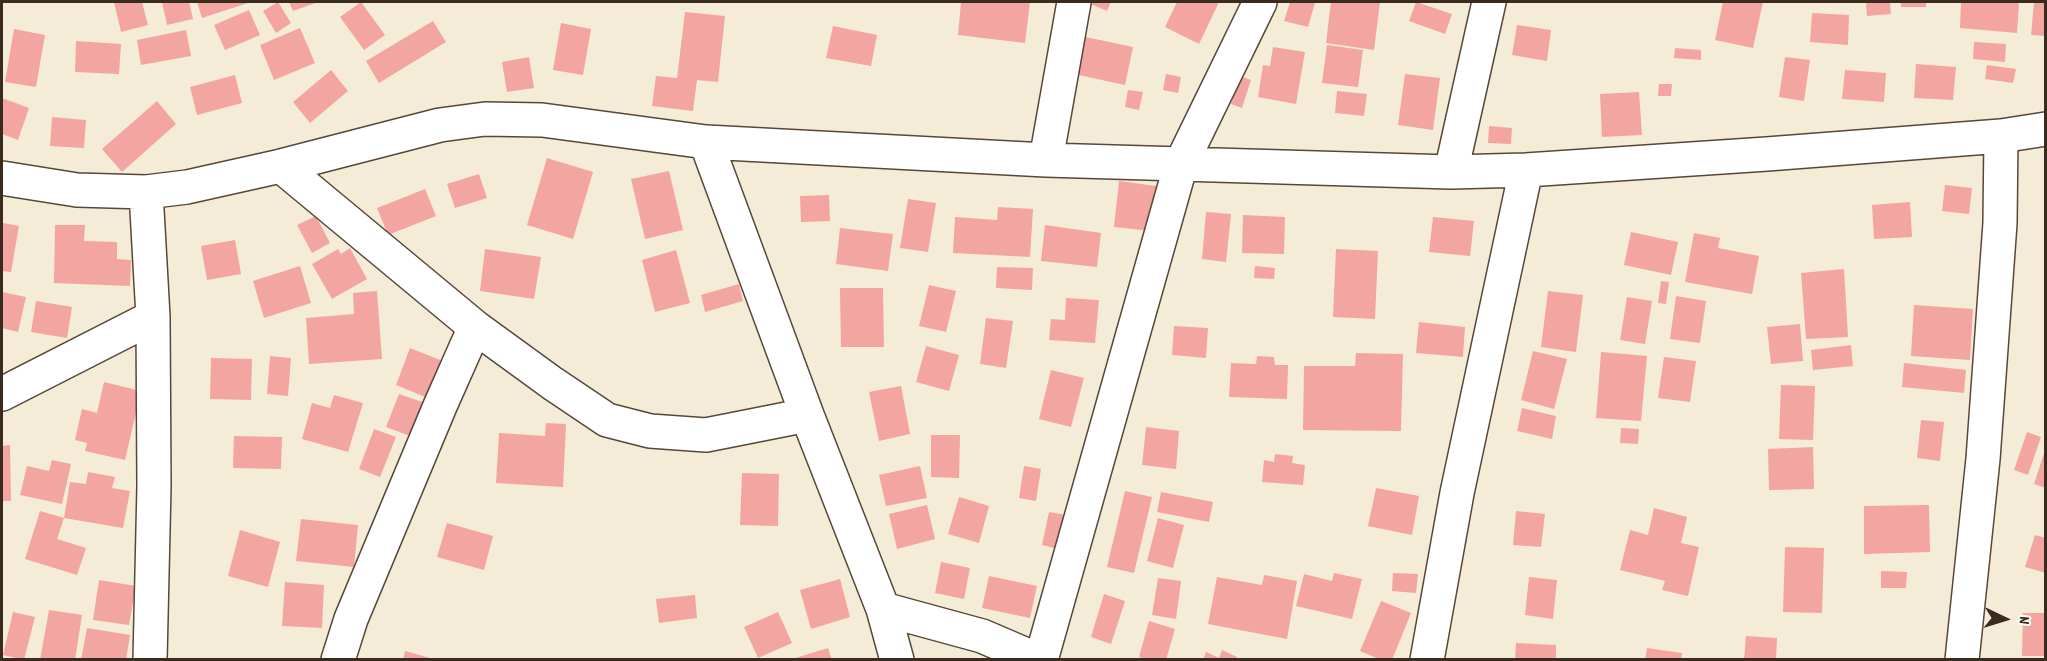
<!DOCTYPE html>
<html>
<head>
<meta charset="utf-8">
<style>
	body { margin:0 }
	#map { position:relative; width:2047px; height:661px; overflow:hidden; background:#f5ecd8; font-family:Dekko,sans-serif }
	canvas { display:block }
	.frame { position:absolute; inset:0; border:3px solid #3b2a1e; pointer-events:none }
	.north { position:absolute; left:1975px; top:589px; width:60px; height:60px; -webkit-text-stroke:4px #fff; paint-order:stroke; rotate:94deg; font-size:16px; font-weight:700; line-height:24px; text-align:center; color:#3b2a1e }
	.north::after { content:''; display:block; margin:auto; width:21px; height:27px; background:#3b2a1e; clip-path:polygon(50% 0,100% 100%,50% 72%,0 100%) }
</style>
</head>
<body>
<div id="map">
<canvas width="2047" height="661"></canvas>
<div class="frame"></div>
<div class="north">N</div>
</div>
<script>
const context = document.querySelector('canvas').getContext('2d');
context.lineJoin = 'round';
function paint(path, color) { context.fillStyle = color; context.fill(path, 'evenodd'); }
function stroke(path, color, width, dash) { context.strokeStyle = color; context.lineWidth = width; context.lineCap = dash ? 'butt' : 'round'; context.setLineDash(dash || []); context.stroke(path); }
paint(new Path2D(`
	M114,2H142L148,25L121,32Z
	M162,2H189L193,19L167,25Z
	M197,2H251L202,18Z
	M278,2L291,23L276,33L263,11Z
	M289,2H318L293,11Z
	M361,2L385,35L364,50L340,17Z
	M961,2H1030L1025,43L958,35Z
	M1086,2H1111L1107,11Z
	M1177,2H1219L1199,44L1165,27Z
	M1290,2L1315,3L1308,27L1284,21Z
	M1331,2H1380L1374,50L1326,43Z
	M1416,2L1452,14L1445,34L1409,21Z
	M1723,2H1763L1753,48L1715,40Z
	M1866,2H1890L1891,14L1867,16Z
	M1901,2H1926V7H1901Z
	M1961,2H2019L2017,33L1960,28Z
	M2034,2H2046V36L2031,35Z
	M249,10L260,35L225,50L214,25Z
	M685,12L725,16L718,82L697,80L693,111L652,106L656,76L677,78Z
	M1812,13L1849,15L1848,45L1810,42Z
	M433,21L446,42L379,83L366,61Z
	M561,23L591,29L583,75L553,70Z
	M1517,25L1551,30L1547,61L1512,55Z
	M833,26L877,35L871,66L826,58Z
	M300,28L315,63L274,80L260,45Z
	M14,29L45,35L36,87L5,82Z
	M186,30L191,56L141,65L137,40Z
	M1081,36L1133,47L1125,85L1074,74Z
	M76,41L121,44L119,74L75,72Z
	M1974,42L2006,44L2005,62L1973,59Z
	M1327,45L1363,50L1358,87L1322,83Z
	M1273,47L1305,52L1296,104L1258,97L1263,65L1270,66Z
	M1675,48L1701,50V60L1674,58Z
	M529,57L534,88L507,92L502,62Z
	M1785,57L1810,60L1804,101L1779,97Z
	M1916,64L1956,67L1953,100L1914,98Z
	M1987,65L2016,69L2013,83L1985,79Z
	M331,70L348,91L310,123L293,102Z
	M1845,70L1886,73L1884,102L1842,99Z
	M1166,74L1181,77L1178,93L1163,90Z
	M1405,74L1440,78L1433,130L1398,125Z
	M235,75L242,103L197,115L190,87Z
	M1240,76L1251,80L1242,108L1231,104Z
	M1659,84H1672L1671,96H1658Z
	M1128,90L1143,92L1139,110L1125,107Z
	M1337,91L1367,94L1364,116L1335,113Z
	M1639,92L1642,135L1602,137L1600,94Z
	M2,98L29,108L18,140L2,134Z
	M157,101L176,124L122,172L102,149Z
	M52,117L86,120L84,148L50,146Z
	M1489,126L1512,128L1511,144L1488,143Z
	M547,158L593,172L573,239L527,225Z
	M669,171L683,230L645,239L631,179Z
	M479,174L487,198L455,208L447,184Z
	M1119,181L1156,186L1151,231L1114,227Z
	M1945,185L1972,188L1969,214L1942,211Z
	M425,189L436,216L388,235L377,208Z
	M829,195L830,221L801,222L800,196Z
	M908,199L936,203L928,252L900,248Z
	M1910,202L1912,237L1874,239L1872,205Z
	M998,207L1033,209L1030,257L953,253L955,217L997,220Z
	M1206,212L1231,214L1226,262L1202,259Z
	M1243,215L1285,217L1284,254L1242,253Z
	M316,216L330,243L312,253L297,225Z
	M1433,217L1474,221L1470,256L1429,252Z
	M3,223L19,226L11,272L2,271Z
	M55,225H85L84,241L117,242V259L131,260L130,286L54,283Z
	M1045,225L1101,233L1097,267L1041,261Z
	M840,228L893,234L888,271L836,264Z
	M1631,232L1678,242L1671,275L1624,265Z
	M1694,233L1720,238L1718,248L1759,256L1752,294L1685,282Z
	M235,240L241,274L207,280L201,246Z
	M350,248L367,279L332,299L312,264L338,249L341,254Z
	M485,249L541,257L534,299L480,291Z
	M1336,249L1378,251L1375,319L1333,317Z
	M676,250L690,303L655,312L642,260Z
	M300,266L311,303L264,318L253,281Z
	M1255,266L1275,268L1274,279L1254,278Z
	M997,267L1033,268L1032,290L996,288Z
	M1844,269L1848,337L1806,339L1801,273Z
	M1661,281L1669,282L1666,304L1658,303Z
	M739,284L743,301L705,312L701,295Z
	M929,285L956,291L946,332L919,326Z
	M840,288H883L884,347H841Z
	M377,291L382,359L309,364L306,318L354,314L353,293Z
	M1548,291L1583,295L1576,352L1541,347Z
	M2,292L26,297L18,332L2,328Z
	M1676,296L1706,301L1700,343L1670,339Z
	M1627,297L1652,301L1645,344L1620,340Z
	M1066,298L1099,300L1095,343L1049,340L1051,319L1065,320Z
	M36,301L72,307L67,338L31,332Z
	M1914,305L1973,309L1970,360L1911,356Z
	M986,318L1013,321L1006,368L980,364Z
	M1419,322L1465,327L1463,357L1416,353Z
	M1800,324L1803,361L1771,364L1767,327Z
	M1174,326L1208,328L1206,358L1172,355Z
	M1851,345L1853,366L1813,370L1811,350Z
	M926,346L959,355L949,391L916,382Z
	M410,348L445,362L430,399L396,385Z
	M1533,351L1567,359L1554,409L1521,400Z
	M1601,352L1647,356L1641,421L1596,418Z
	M1356,353L1403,354L1401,431L1303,430L1304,366H1355Z
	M270,356L291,358L288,396L267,394Z
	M1257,356L1274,357L1275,365H1288L1287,399L1229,397L1231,363L1256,364Z
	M1664,357L1696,361L1690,402L1658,398Z
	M211,358L252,359L251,400L210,399Z
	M1904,363L1966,370L1964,393L1902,387Z
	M1051,370L1084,378L1071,427L1039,419Z
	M104,382L141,391L125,460L85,451L87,443L75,440L82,409L97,413Z
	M1781,385L1815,386L1813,440L1779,439Z
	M901,386L910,434L879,441L869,392Z
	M399,394L431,405L418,439L386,427Z
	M334,395L363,403L348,452L302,439L312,403L330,408Z
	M1522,408L1556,416L1552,439L1517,431Z
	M1921,420L1944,422L1940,461L1917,458Z
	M546,423L566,424L563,487L496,483L499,433L545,436Z
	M1146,427L1179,431L1176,469L1142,465Z
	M1621,428L1639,429L1638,444L1620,443Z
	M374,429L396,437L380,477L359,469Z
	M2027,432L2041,437L2028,475L2014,470Z
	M931,435H960L959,478L931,477Z
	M234,436L282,437L281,469L233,468Z
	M10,445L11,501H2V446Z
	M1813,447L1814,489L1769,490L1768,449Z
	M2046,447V488L2034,484Z
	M1275,454L1293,456L1292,463L1305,465L1303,485L1262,482L1264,460L1274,462Z
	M52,460L71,464L62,504L20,495L27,466L49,471Z
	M920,466L927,498L886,506L879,475Z
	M1024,466L1041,469L1036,501L1019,498Z
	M88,472L115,477L112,488L130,491L123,528L64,518L70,482L86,484Z
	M742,473L779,474L778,526L740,525Z
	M1376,488L1419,496L1412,535L1368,526Z
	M1125,491L1152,497L1134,573L1107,567Z
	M1161,492L1213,502L1209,522L1157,512Z
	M959,497L989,506L979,543L948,534Z
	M927,505L935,539L897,549L889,514Z
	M1929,505L1930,552L1864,554V506Z
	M1654,508L1687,517L1681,543L1699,547L1688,596L1662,590L1665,581L1620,570L1630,530L1648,535Z
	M40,511L64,518L57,539L86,548L77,575L25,559Z
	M1516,511L1545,514L1541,547L1513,545Z
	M1049,512L1066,515L1058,549L1042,545Z
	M1158,518L1184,525L1173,568L1147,561Z
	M301,519L358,525L354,567L296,561Z
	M447,523L493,536L484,570L437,557Z
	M240,530L280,542L268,587L228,576Z
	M2035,535L2046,538V573L2025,567Z
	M1785,547L1824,548L1822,613L1783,612Z
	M941,562L970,568L964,599L935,593Z
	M1881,571L1907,572L1906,588H1881Z
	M1334,573L1362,579L1352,619L1296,606L1304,574L1332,581Z
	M1393,573L1418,574L1416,593L1392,591Z
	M1264,575L1297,581L1287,639L1208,624L1217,577L1262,585Z
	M989,576L1037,586L1030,618L982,608Z
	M1529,577L1557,580L1553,619L1525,615Z
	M1158,578L1181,581L1176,619L1152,615Z
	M840,579L850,617L811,629L800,590Z
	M99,580L136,586L129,625L93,620Z
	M285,582L324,585L322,628L282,626Z
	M1104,594L1125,601L1111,644L1091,637Z
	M695,595L697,618L659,623L656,599Z
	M1381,601L1411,613L1392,660H1381L1360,651Z
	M49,610L82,615L75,660H40Z
	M13,612L35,617L24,660L3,655Z
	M778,612L792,643L758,658L744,627Z
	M2023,613H2046V656H2022Z
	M1149,621L1175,629L1166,660H1148L1139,657Z
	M87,628L130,635L126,660H81Z
	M1746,636L1777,638L1776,660H1744Z
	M1516,643L1556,645V660H1515Z
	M828,648L832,660H792V659Z
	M1647,648L1682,653L1681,660H1645Z
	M1222,650L1237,657L1236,660H1203L1206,652L1219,658Z
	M405,651L434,659V660H403Z`), '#f3a5a2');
const minor = new Path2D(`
	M706,142L807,415L883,609L897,660
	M1046,160L1074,2
	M281,166L475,327L552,383L607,420L650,431L706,435L807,415
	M1451,172L1489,2
	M2,178L77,190L146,192L187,187L281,166L440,125L485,119L542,120L706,142L1046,160L1451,172L1526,170L1767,154L2001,136L2046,129
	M146,192L153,317L154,486L150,660
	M2,394L153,317
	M883,609L982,636L1038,660
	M338,660L351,619L440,406L475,327
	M1041,660L1181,164L1260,2
	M1427,660L1457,493L1526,170
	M1962,660L1983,459L2000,223L2001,136`);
stroke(minor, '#57473a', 36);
stroke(minor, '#fff', 33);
</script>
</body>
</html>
